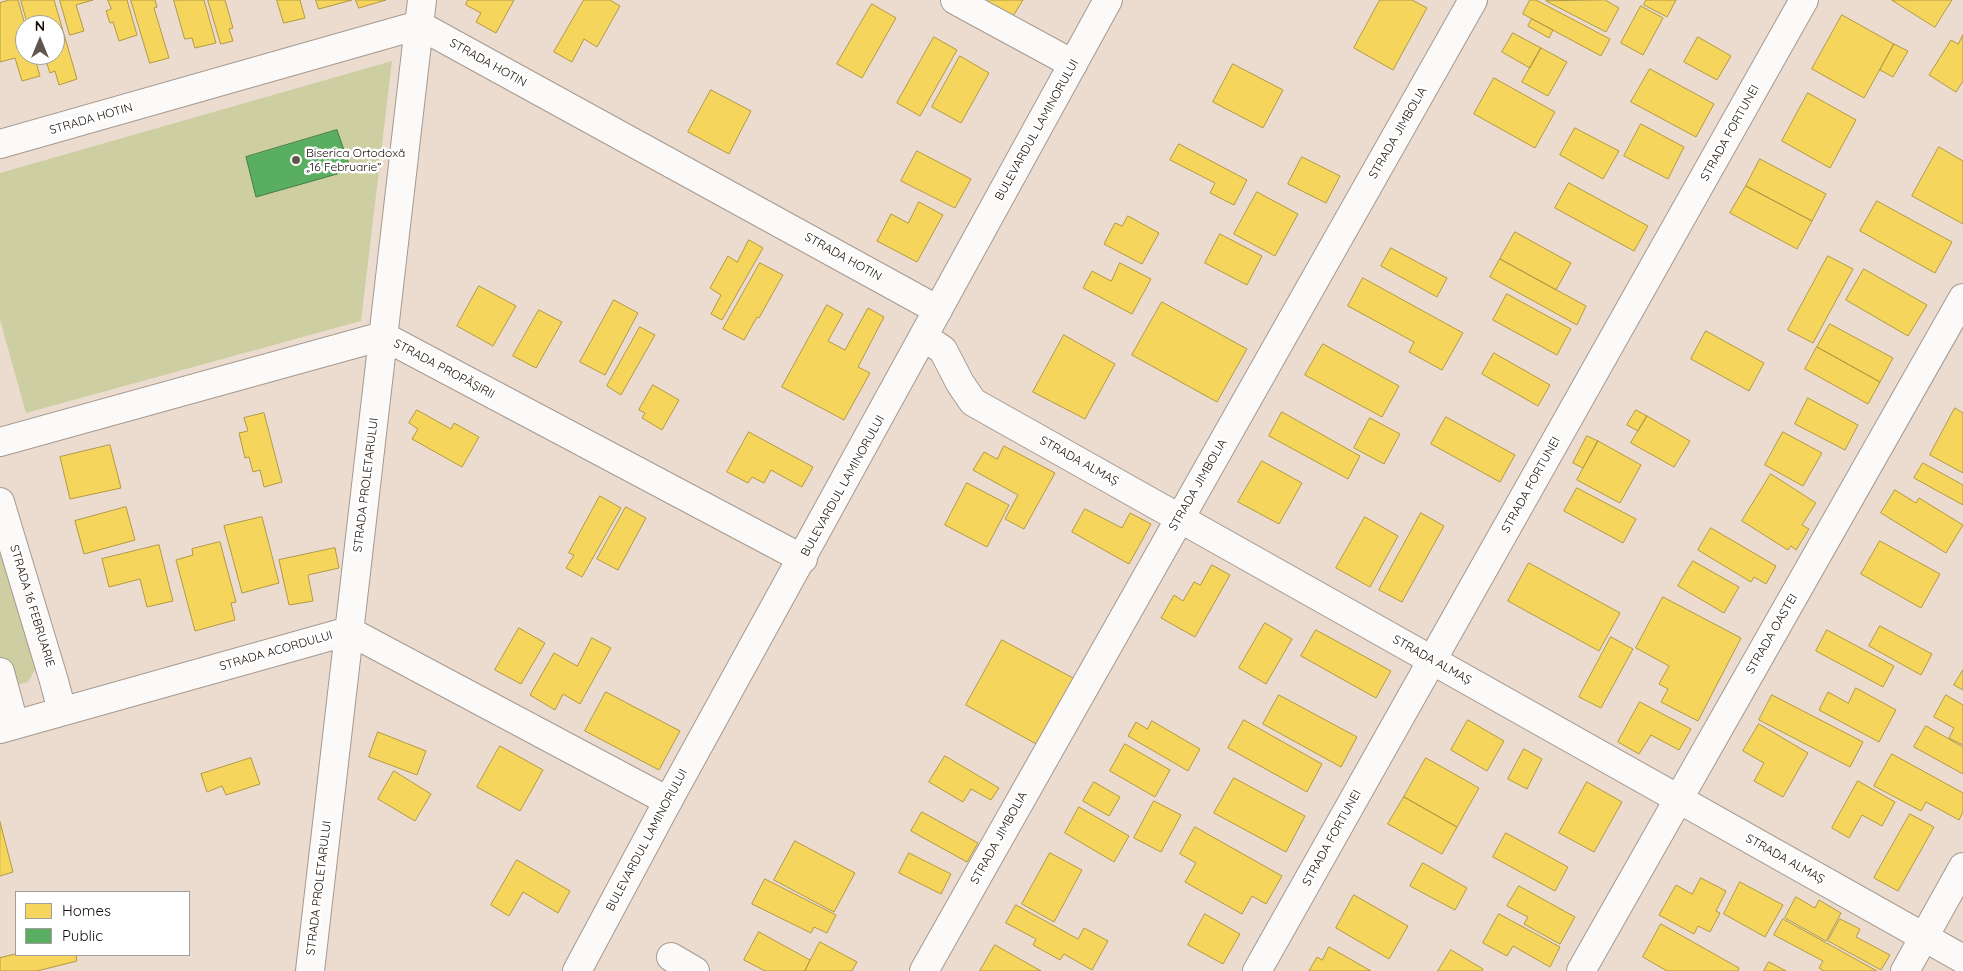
<!DOCTYPE html>
<html>
<head>
<meta charset="utf-8">
<style>
	body { margin:0 }
	#map { position:relative; width:1963px; height:971px; overflow:hidden; background:#ebdccf; font-family:Quicksand,sans-serif }
	canvas { display:block }
	.legend { position:absolute; left:15px; top:891px; width:175px; height:65px; box-sizing:border-box; background:#fff; border:1px solid #a19e9b; margin:0; padding:6px 9px; list-style:none; font-size:15px; color:#150c05 }
	.legend li { display:flex; align-items:center; gap:10px; height:25px }
	.legend b { width:25px; border:1px solid #a19e9b }
	.north { position:absolute; left:15px; top:15px; width:50px; height:50px; box-sizing:border-box; background:#fff; border:1px solid #a19e9b; border-radius:50%; rotate:0deg; font-size:14px; font-weight:700; line-height:20px; text-align:center; color:#150c05 }
	.north::after { content:''; display:block; margin:auto; width:18px; height:22px; background:#60554c; clip-path:polygon(50% 0,100% 100%,50% 72%,0 100%) }
</style>
</head>
<body>
<div id="map">
<canvas width="1963" height="971"></canvas>
<ul class="legend">
<li><b style="height:14px;background:#f6d55c"></b>Homes</li>
<li><b style="height:14px;background:#5aae61"></b>Public</li>
</ul>
<div class="north">N</div>
</div>
<script>
const context = document.querySelector('canvas').getContext('2d');
context.lineJoin = 'round';
function paint(path, color) { context.fillStyle = color; context.fill(path, 'evenodd'); }
function stroke(path, color, width, dash) { context.strokeStyle = color; context.lineWidth = width; context.lineCap = dash ? 'butt' : 'round'; context.setLineDash(dash || []); context.stroke(path); }
function drawText(font, color, halo, rows, align = 'center') {
  context.font = font + ' Quicksand,sans-serif'; context.lineWidth = 5; context.setLineDash([]); context.textBaseline = 'middle'; context.strokeStyle = halo; context.fillStyle = color; for (const [text, x, y, turn = 0] of rows) {
    context.save(); context.translate(x, y); context.rotate((+turn || 0) * Math.PI / 180); context.textAlign = isNaN(turn) ? turn : align; if (halo) context.strokeText(text, 0, 0); context.fillText(text, 0, 0); context.restore();
  }
}
paint(new Path2D(`
	M392,61L361,321L26,413L0,320V173Z
	M0,546L35,664V670L28,682L16,685L0,659Z`), '#cdcfa2');
const homes = new Path2D(`
	M10,0H18L25,25V55H34L40,76L22,81L15,58L0,62V3Z
	M21,0H54L77,79L59,85L55,71L50,73L44,55H55V25H35L34,19L27,21Z
	M60,0H93L76,5L84,31L70,35Z
	M108,0H127L137,35L119,41L113,22L110,23L106,11L111,9Z
	M131,0H155L157,7L154,8L169,58L150,63Z
	M174,0H204L216,43L195,48L192,38L185,39Z
	M208,0H225L233,28L229,29L233,41L221,44Z
	M277,0H300L305,18L284,23Z
	M316,0H352L319,9Z
	M356,0H386L359,8Z
	M468,0H514L496,33L476,22L481,13L466,5Z
	M584,0H610L620,6L597,47L584,39L572,62L554,52Z
	M990,0H1023L1013,16L988,2Z
	M1380,0H1412L1427,8L1393,70L1354,48Z
	M1530,0H1536L1610,39L1601,56L1523,14Z
	M1605,0L1619,8L1606,32L1546,1Z
	M1646,0H1676L1667,17L1644,5Z
	M1892,0H1952L1935,27Z
	M872,4L896,18L862,78L837,64Z
	M1641,6L1663,18L1643,55L1621,43Z
	M1842,15L1894,44L1864,98L1812,69Z
	M1532,19L1553,30L1549,38L1528,26Z
	M1513,33L1541,48L1530,68L1502,52Z
	M1963,35V81L1956,92L1929,75L1951,40L1958,44Z
	M934,37L957,50L920,116L897,103Z
	M1698,37L1731,56L1717,80L1684,62Z
	M1894,44L1908,51L1893,77L1880,70Z
	M1541,48L1567,62L1548,96L1522,82Z
	M960,56L989,73L961,123L932,107Z
	M1233,64L1283,90L1263,128L1213,102Z
	M1650,69L1714,104L1696,137L1631,102Z
	M1494,78L1555,112L1535,148L1474,114Z
	M711,90L751,111L729,154L688,132Z
	M1808,93L1856,120L1830,168L1782,141Z
	M1641,124L1684,147L1668,179L1624,156Z
	M1575,128L1619,151L1603,179L1560,155Z
	M1179,144L1247,180L1234,205L1210,193L1215,183L1170,160Z
	M1939,147L1963,161V224L1912,196Z
	M917,151L971,179L955,208L901,181Z
	M1302,157L1340,176L1326,203L1288,184Z
	M1760,159L1826,194L1812,221L1746,186Z
	M1569,183L1648,226L1634,251L1555,208Z
	M1746,186L1812,221L1797,249L1730,213Z
	M1257,192L1298,214L1275,256L1234,234Z
	M1877,201L1952,242L1935,273L1860,231Z
	M919,202L943,215L917,262L877,241L891,214L908,223Z
	M1128,216L1159,233L1142,264L1104,244L1115,223L1122,226Z
	M1515,232L1571,263L1556,290L1500,259Z
	M1220,234L1262,256L1247,285L1205,263Z
	M749,240L763,248L722,320L711,314L721,295L710,288L728,256L737,262Z
	M1391,248L1447,278L1437,297L1381,266Z
	M1828,256L1853,269L1813,343L1788,330Z
	M1500,259L1586,306L1577,325L1490,277Z
	M760,263L783,275L759,318L757,317L744,340L723,329Z
	M1120,263L1151,279L1132,314L1083,288L1092,271L1111,281Z
	M1864,269L1927,305L1908,336L1846,300Z
	M1363,278L1463,333L1442,370L1409,352L1414,342L1348,306Z
	M479,286L516,306L493,346L457,326Z
	M1507,294L1571,329L1557,355L1493,320Z
	M614,300L638,313L605,375L580,362Z
	M1162,302L1247,349L1217,402L1132,355Z
	M827,305L843,314L828,341L845,350L868,308L884,317L858,367L870,373L844,420L782,387Z
	M539,310L562,322L536,368L513,356Z
	M1830,324L1893,358L1880,382L1817,347Z
	M640,327L655,335L621,395L607,386Z
	M1706,331L1764,363L1749,391L1691,359Z
	M1064,335L1115,364L1085,419L1033,392Z
	M1323,344L1399,386L1382,417L1305,375Z
	M1817,347L1880,382L1868,404L1805,369Z
	M1494,353L1550,385L1538,406L1482,374Z
	M653,385L679,400L662,430L642,418L645,413L639,410Z
	M1808,398L1858,425L1845,450L1795,424Z
	M1955,408L1963,413V473L1930,455Z
	M417,410L451,429L454,423L479,437L462,467L412,439L418,429L409,423Z
	M1636,410L1647,416L1638,431L1627,425Z
	M1282,412L1360,456L1348,479L1269,436Z
	M264,413L282,482L264,487L260,470L253,472L249,457L245,458L239,433L248,431L244,418Z
	M1647,416L1690,441L1674,467L1631,443Z
	M1446,417L1515,455L1500,482L1431,444Z
	M1370,418L1400,434L1384,464L1354,448Z
	M749,432L813,467L802,487L771,470L764,483L752,477L748,483L727,472Z
	M1783,432L1822,453L1803,486L1765,465Z
	M1587,436L1598,441L1583,468L1573,463Z
	M1598,441L1641,465L1620,503L1577,480Z
	M110,445L121,488L70,499L60,457Z
	M1004,446L1055,473L1024,529L1005,519L1018,495L973,470L984,452L997,459Z
	M1262,461L1302,483L1279,524L1238,502Z
	M1923,463L1963,485V505L1914,478Z
	M1771,474L1816,503L1802,525L1809,529L1796,550L1791,546L1788,550L1742,521Z
	M967,483L1009,505L987,547L945,525Z
	M1577,488L1636,519L1623,543L1564,511Z
	M1895,490L1916,503L1919,498L1963,525L1946,553L1881,513Z
	M600,496L621,508L582,577L566,568L574,555L569,553Z
	M126,507L135,540L84,554L75,521Z
	M626,507L646,518L618,570L597,559Z
	M1085,509L1122,528L1130,513L1151,524L1129,564L1072,532Z
	M1421,513L1444,526L1402,602L1379,590Z
	M262,517L279,583L242,593L224,526Z
	M1365,517L1398,536L1370,587L1336,568Z
	M1711,528L1776,566L1766,584L1754,577L1751,582L1698,550Z
	M1880,541L1940,574L1921,608L1861,574Z
	M220,542L236,602L231,603L235,620L195,631L176,560L193,555L192,549Z
	M159,545L173,601L147,607L140,579L109,587L102,559Z
	M335,548L339,568L308,575L313,601L289,605L279,560Z
	M1693,561L1739,587L1724,613L1678,586Z
	M1529,563L1620,613L1599,651L1508,601Z
	M1212,565L1230,575L1195,637L1161,618L1174,595L1183,601L1194,582L1200,585Z
	M1663,597L1741,638L1698,721L1661,702L1668,689L1659,684L1669,666L1636,648Z
	M1265,623L1292,639L1266,684L1239,668Z
	M1880,626L1932,654L1921,675L1869,646Z
	M519,628L545,643L521,684L495,670Z
	M1316,630L1391,671L1376,698L1301,656Z
	M1827,630L1894,666L1883,687L1816,651Z
	M1611,637L1633,649L1601,708L1579,697Z
	M592,638L611,648L580,704L563,694L555,710L530,695L554,653L577,666Z
	M1002,640L1075,679L1038,745L966,705Z
	M1963,670V690L1954,685Z
	M1856,688L1896,710L1879,742L1819,710L1828,692L1848,703Z
	M606,692L680,731L659,770L585,731Z
	M1279,695L1357,737L1341,767L1263,724Z
	M1772,695L1863,742L1850,767L1759,720Z
	M1946,695L1963,705V745L1949,738L1954,728L1934,717Z
	M1640,702L1691,729L1679,750L1651,735L1639,754L1618,742Z
	M1244,720L1322,764L1307,792L1228,748Z
	M1468,720L1504,741L1487,771L1451,750Z
	M1152,721L1200,749L1188,771L1128,736L1136,722L1147,729Z
	M1759,724L1808,753L1783,797L1754,781L1764,763L1743,751Z
	M1926,726L1963,747V774L1914,747Z
	M378,732L426,751L417,775L369,757Z
	M1125,744L1170,770L1155,797L1110,771Z
	M500,746L543,770L520,811L477,787Z
	M1524,749L1542,759L1527,789L1508,779Z
	M1892,754L1963,793V812L1959,820L1926,802L1921,811L1874,786Z
	M945,756L999,788L991,800L971,789L963,802L929,782Z
	M251,758L260,784L226,795L222,786L207,792L201,774Z
	M1426,758L1479,788L1457,827L1404,797Z
	M394,771L431,794L415,821L378,799Z
	M1234,778L1305,816L1286,852L1214,813Z
	M1858,781L1895,802L1882,826L1862,815L1849,838L1832,828Z
	M1094,782L1120,797L1109,816L1083,801Z
	M1587,782L1622,802L1594,852L1559,833Z
	M1404,797L1457,827L1442,854L1388,824Z
	M1154,801L1181,815L1161,852L1134,838Z
	M1079,807L1129,836L1114,862L1065,833Z
	M922,812L978,843L967,862L911,831Z
	M1910,814L1934,827L1898,891L1874,878Z
	M0,822L13,872L0,876Z
	M1195,827L1282,876L1266,904L1252,896L1242,914L1185,882L1196,863L1180,854Z
	M1506,833L1568,867L1555,891L1493,857Z
	M795,841L855,873L834,912L774,880Z
	M909,853L951,874L941,894L899,873Z
	M1050,853L1082,870L1054,922L1022,904Z
	M517,860L570,891L558,913L523,892L509,916L491,905Z
	M1423,863L1467,888L1455,910L1410,886Z
	M1701,878L1726,891L1716,911L1720,913L1710,932L1698,926L1694,934L1659,915L1676,885L1692,894Z
	M765,879L836,915L827,933L814,927L811,933L752,904Z
	M1740,882L1783,905L1765,937L1724,914Z
	M1519,886L1575,917L1560,944L1524,924L1528,917L1507,906Z
	M1354,895L1408,926L1389,959L1336,928Z
	M1796,897L1815,908L1819,900L1841,913L1826,941L1785,918Z
	M1016,905L1078,939L1084,928L1108,941L1092,970L1064,954L1060,960L1033,945L1036,939L1006,923Z
	M1205,914L1240,934L1223,964L1188,945Z
	M1499,914L1560,947L1550,967L1513,946L1507,956L1483,943Z
	M1783,919L1877,971H1824L1819,968L1823,961L1774,935Z
	M1840,919L1860,929L1856,937L1890,955L1881,970L1828,941Z
	M1661,924L1739,968L1738,971H1667L1643,957Z
	M759,932L810,960L805,971H765L744,960Z
	M820,942L857,962L852,971H805Z
	M995,945L1041,971H980Z
	M1329,947L1371,971H1309L1317,957L1322,960Z
	M1451,950L1483,969L1482,971H1438Z
	M16,954L76,955L77,961L37,971H0V958Z
	M1769,962L1786,971H1764Z`);
paint(homes, '#f6d55c');
stroke(homes, '#b29942', 1);
const public = new Path2D(`
	M337,130L351,170L256,197L246,157Z`);
paint(public, '#5aae61');
stroke(public, '#457d45', 1);
const street = new Path2D(`
	M955,0L1073,64
	M0,144L419,25L938,310
	M924,337L943,350L960,383L973,402L1963,959
	M0,442L383,336L803,559
	M0,502L54,681L62,711
	M0,672L14,724
	M0,729L349,631L668,801
	M671,957L695,971
	M310,971L422,0
	M924,971L1473,0
	M1257,971L1804,0
	M1581,971L1963,298
	M1905,971L1963,867`);
const secondary = new Path2D(`
	M577,971L668,801L1108,0`);
stroke(street, '#a59990', 30);
stroke(secondary, '#a59990', 30);
stroke(street, '#fcfaf8', 28);
stroke(secondary, '#fcfaf8', 28);
for (const [x, y, r, color] of [
	[296,160,5,"#60554c"]
]) { const dot = new Path2D(); dot.arc(x, y, r, 0, 2 * Math.PI); context.fillStyle = color; context.fill(dot); stroke(dot, '#fff', 2); }
drawText('12px', '#150c05', '#fff', [
	["STRADA HOTIN",488,63,29],
	["STRADA HOTIN",91,119,-16],
	["BULEVARDUL LAMINORULUI",1037,130,-61],
	["STRADA JIMBOLIA",1398,133,-60],
	["STRADA FORTUNEI",1730,133,-61],
	["STRADA HOTIN",843,257,29],
	["STRADA PROPĂȘIRII",444,369,28],
	["STRADA ALMAȘ",1079,461,29],
	["STRADA PROLETARULUI",366,485,-83],
	["STRADA JIMBOLIA",1198,485,-60],
	["STRADA FORTUNEI",1531,485,-61],
	["BULEVARDUL LAMINORULUI",843,486,-61],
	["STRADA 16 FEBRUARIE",32,606,73],
	["STRADA OASTEI",1772,634,-60],
	["STRADA ACORDULUI",276,651,-16],
	["STRADA ALMAȘ",1432,660,29],
	["STRADA JIMBOLIA",999,838,-61],
	["STRADA FORTUNEI",1332,838,-61],
	["BULEVARDUL LAMINORULUI",647,840,-62],
	["STRADA ALMAȘ",1785,859,29],
	["STRADA PROLETARULUI",319,888,-83]
]);
drawText('12px', '#150c05', '#fff', [
	["Biserica Ortodoxă",306,153],
	["„16 Februarie”",306,167]
], 'left');
</script>
</body>
</html>
